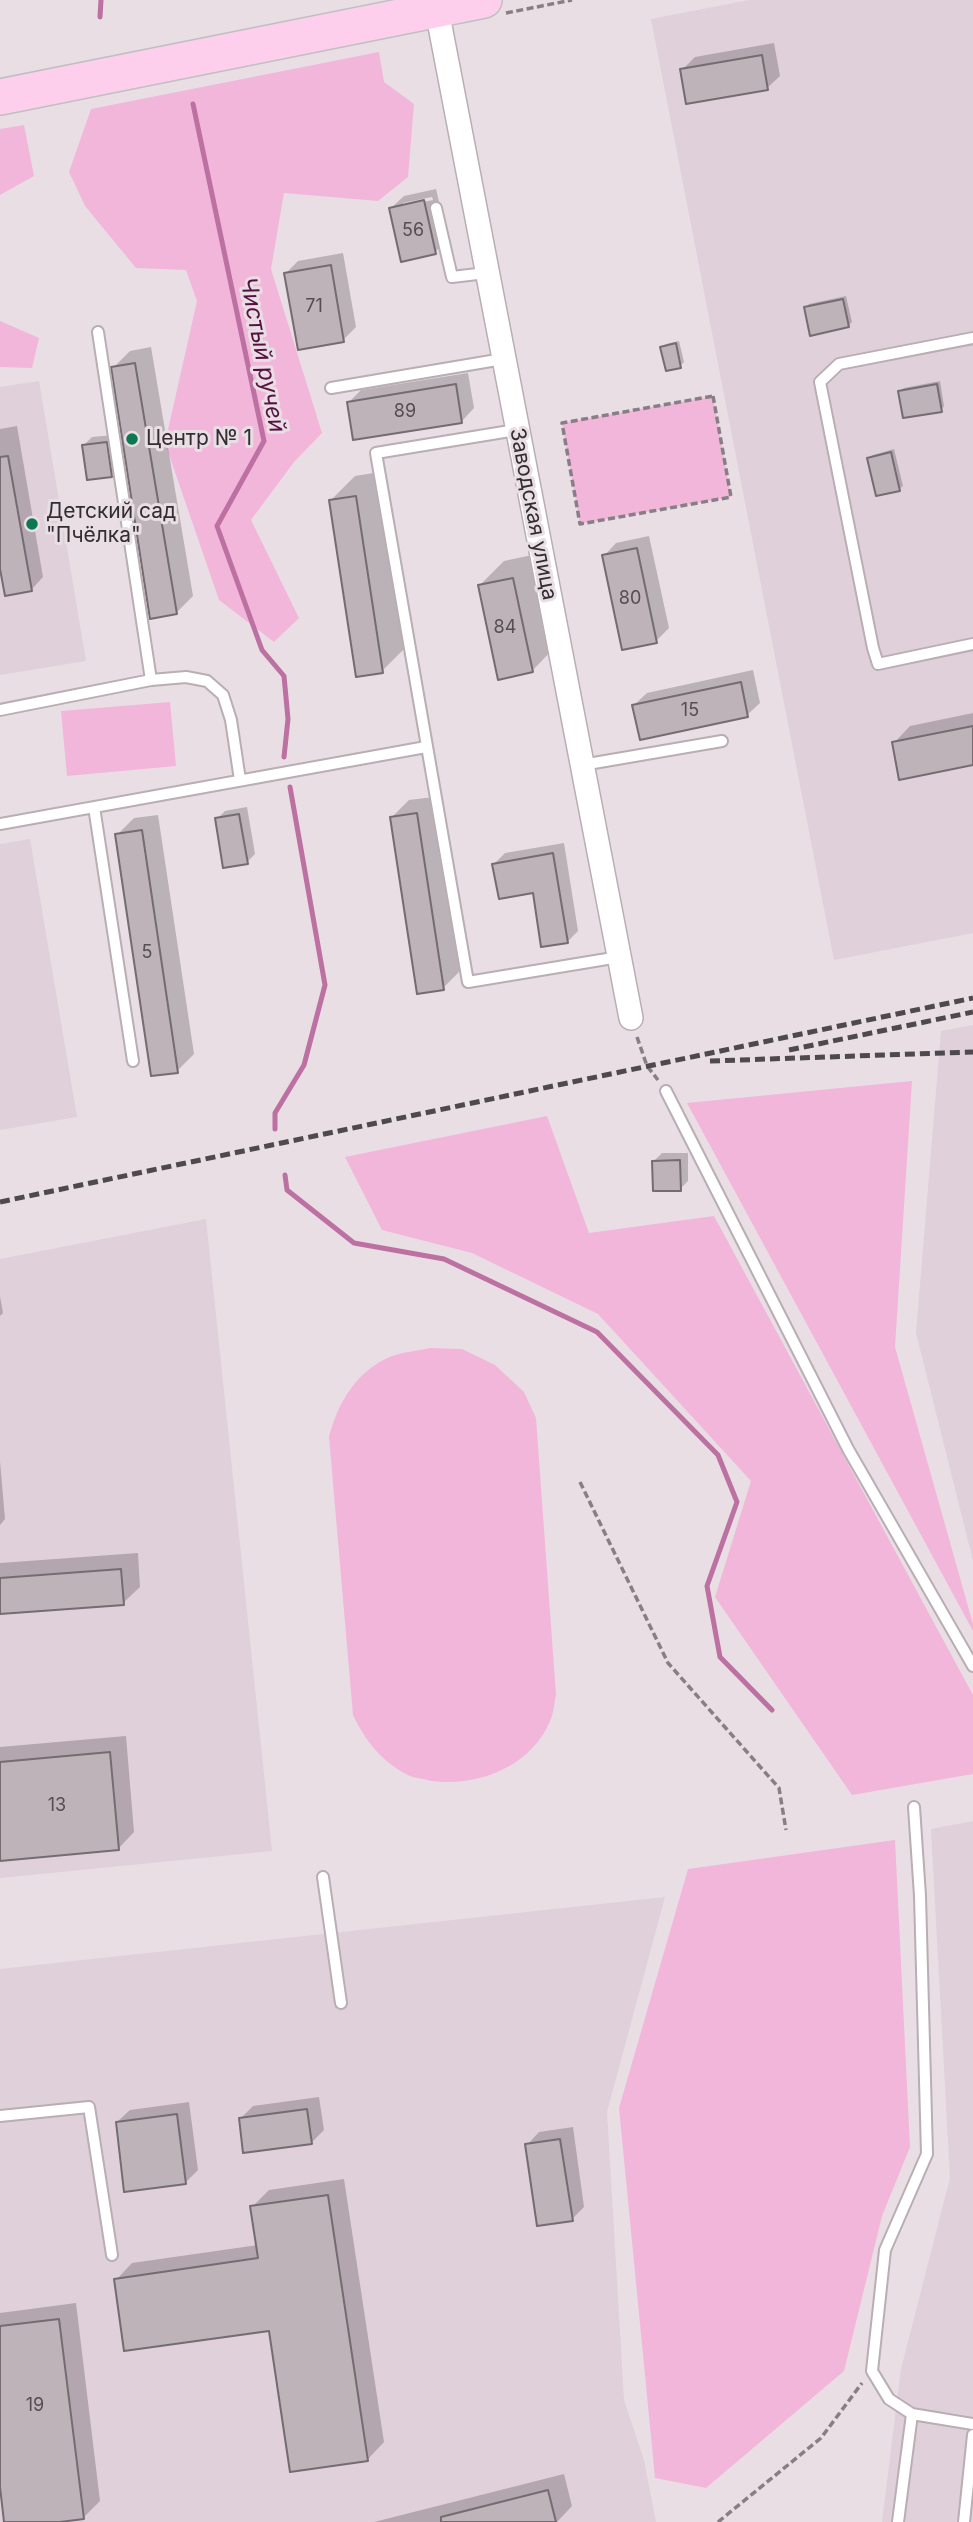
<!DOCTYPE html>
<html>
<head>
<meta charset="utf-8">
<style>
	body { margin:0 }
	canvas { display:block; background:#e8dee4 }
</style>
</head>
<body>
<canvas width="973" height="2522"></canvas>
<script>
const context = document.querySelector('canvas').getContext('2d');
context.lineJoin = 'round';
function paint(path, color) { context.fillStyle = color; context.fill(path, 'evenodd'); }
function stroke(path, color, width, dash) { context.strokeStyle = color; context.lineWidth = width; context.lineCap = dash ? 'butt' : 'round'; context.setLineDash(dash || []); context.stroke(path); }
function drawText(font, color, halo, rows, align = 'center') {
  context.font = font + ' Inter,sans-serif'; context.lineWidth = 6; context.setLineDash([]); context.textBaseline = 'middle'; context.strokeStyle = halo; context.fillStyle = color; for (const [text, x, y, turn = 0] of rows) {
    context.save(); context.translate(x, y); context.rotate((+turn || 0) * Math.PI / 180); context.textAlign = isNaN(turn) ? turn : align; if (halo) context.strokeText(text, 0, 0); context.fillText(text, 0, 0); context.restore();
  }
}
paint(new Path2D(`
	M749,0H973V933L834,960L651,19Z
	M39,381L86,661L0,675V387Z
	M30,839L77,1117L0,1130V844Z
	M973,1025V1561L916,1333L941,1031Z
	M206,1219L272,1851L0,1878V1259Z
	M973,1821V2522H882L901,2369L950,2178L931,1829Z
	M665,1897L607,2112L624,2400L644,2460L656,2522H0V1969Z`), '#e0d0da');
paint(new Path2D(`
	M379,52L384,82L414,104L408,177L378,201L284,193L271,269L322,433L294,462L251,520L299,618L274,642L219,600L165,443L197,301L186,270L136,268L85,206L69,172L91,109Z
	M24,125L34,176L0,195V129Z
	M0,321L39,338L32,368L0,367Z
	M713,396L731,497L580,524L562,423Z
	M170,702L176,766L67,776L61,711Z
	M912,1081L895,1347L973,1624V1631L687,1103Z
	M547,1116L589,1233L714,1216L973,1695V1774L852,1795L715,1597L751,1481L598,1314L472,1253L382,1230L345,1157Z
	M430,1348L462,1349L495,1365L524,1392L536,1418L556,1695C554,1703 554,1713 550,1721C531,1768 473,1789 427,1780C420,1778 412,1778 406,1774C381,1761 365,1740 353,1715L329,1437C338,1402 357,1370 392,1356C403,1352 417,1351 430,1348Z
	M895,1840L910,2147L882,2216L844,2371L706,2488L655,2478L619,2108L688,1869Z`), '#f3b6db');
paint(new Path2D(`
	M774,43L780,76L767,88L682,70L695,57Z
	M436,189L448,240L435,252L391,208L404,196ZM432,197L433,200L403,206V203Z
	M343,253L356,327L343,340L286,273L298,261Z
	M846,296L852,322L848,326L806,308L809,304Z
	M679,341L684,362L680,366L662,347L666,344Z
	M151,347L193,596L176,613L113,368L130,351Z
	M468,373L474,408L462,421L349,402L361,390Z
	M940,381L944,406L941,410L900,391L904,388Z
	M17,426L43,577L31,590L0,558V429Z
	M114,435L119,468L111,476L84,445L92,437Z
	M894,449L903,486L899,489L869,458L873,455Z
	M380,472L406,647L382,671L331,500L355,476Z
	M649,536L669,628L656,641L604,556L616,543Z
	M537,554L556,646L532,671L480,585L504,561Z
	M753,670L760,703L747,715L634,705L647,693Z
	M973,713V764L894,743L910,726Z
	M434,797L460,971L443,988L392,817L409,800Z
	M247,807L255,854L247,862L217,819L225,811Z
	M158,815L194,1054L177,1071L117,835L134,818Z
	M564,843L578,931L567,942L534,891L494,864L505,853Z
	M662,1153H688V1181L680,1189L654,1161Z
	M0,1296L3,1313L0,1316Z
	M0,1461L5,1519L0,1525Z
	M138,1553L140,1587L123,1603L0,1612V1563Z
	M126,1736L134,1832L118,1849L0,1859V1747Z
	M319,2097L324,2130L311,2143L241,2118L253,2106Z
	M189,2102L198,2170L185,2183L117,2122L130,2110Z
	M573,2127L584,2207L572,2219L527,2145L539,2132Z
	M344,2179L384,2442L368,2459L270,2329L116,2280L132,2263L258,2245L252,2207L269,2190Z
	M76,2303L100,2501L84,2517L46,2522H6L0,2472V2313Z
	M564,2474L572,2506L557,2522H374Z`), '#0003');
stroke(new Path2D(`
	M100,17L101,0
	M193,104L264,441L217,526L262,650L284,676L288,719L284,757
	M275,1129V1113L304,1065L325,985L290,787
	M285,1175L287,1190L354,1243L444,1259L597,1332L718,1455L737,1502L707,1586L720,1657L772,1710`), '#bd71a2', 5);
const building = new Path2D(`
	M762,55L768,90L686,104L680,69Z
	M424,200L436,254L401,262L389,208Z
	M331,265L344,342L298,350L284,273Z
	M843,299L849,327L810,336L804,307Z
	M676,343L681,368L666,371L660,347Z
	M135,363L177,614L150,619L111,367Z
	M456,384L462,423L353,440L347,402Z
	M937,384L942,412L903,418L898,391Z
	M107,442L112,477L87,480L82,445Z
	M891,452L900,491L876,496L867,458Z
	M8,456L32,591L5,596L0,569V457Z
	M356,496L383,673L356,677L329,500Z
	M637,548L657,643L622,650L602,555Z
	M513,578L533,672L498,680L478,585Z
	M741,682L748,717L640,740L632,705Z
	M973,726V765L899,780L892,742Z
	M417,813L444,990L417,994L390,817Z
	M239,814L248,864L223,868L215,818Z
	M142,830L178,1073L151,1076L115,834Z
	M553,853L568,943L541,947L533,893L499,899L492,864Z
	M680,1160L681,1191H653L652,1161Z
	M121,1569L124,1605L0,1614V1578Z
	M110,1752L119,1850L0,1861V1762Z
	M307,2109L312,2144L243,2153L239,2118Z
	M177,2114L186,2184L124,2192L116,2122Z
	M560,2139L573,2221L537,2226L525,2144Z
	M328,2195L368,2461L290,2472L269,2331L124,2351L114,2279L258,2258L250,2206Z
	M59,2319L84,2519L60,2522H4L0,2487V2326Z
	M548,2490L556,2522H441V2517Z`);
paint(building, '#bdb3b9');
stroke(building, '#756c71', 2);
const service = new Path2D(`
	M436,208L452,277L486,273
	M98,332L151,680
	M973,338L839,364L820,382L873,648L878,664L973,644
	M331,388L503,359
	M516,430L376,453L468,982L619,957
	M0,710L151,680L186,677L207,681L223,695L231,720L240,780
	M582,765L722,741
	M94,807L133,1061
	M0,824L426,747
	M666,1091L848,1449L973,1666
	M914,1807L920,1896L927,2154L885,2250L872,2371L889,2399L912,2414L973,2424
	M323,1877L341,2003
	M0,2116L89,2107L112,2255
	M898,2522L912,2414
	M964,2522L973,2435`);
const minor = new Path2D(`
	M435,0L631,1018`);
const primary = new Path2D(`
	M0,97L484,0`);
stroke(service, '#b8aeb3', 14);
stroke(minor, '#b8aeb3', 26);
stroke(primary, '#c1c0c1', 38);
stroke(new Path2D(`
	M506,13L572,0
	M713,396L731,497L580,524L562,423Z
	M637,1037L647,1066L658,1080
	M580,1482L668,1663L779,1788L786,1830
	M718,2522L821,2438L862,2383`), '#867f83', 3.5, [7, 3.5]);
stroke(service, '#fff', 10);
stroke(minor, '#fff', 23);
stroke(primary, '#fecfec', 35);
stroke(new Path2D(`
	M789,1050L973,1012
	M710,1061L973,1052
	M0,1202L973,998`), '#4e494d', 5, [10, 5]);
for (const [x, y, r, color] of [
	[132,439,7,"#0b7852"],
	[32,524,7,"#0b7852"]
]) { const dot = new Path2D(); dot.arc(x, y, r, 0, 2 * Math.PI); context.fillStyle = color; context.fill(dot); stroke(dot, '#e8dee4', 2.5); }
drawText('18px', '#544e52', null, [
	["56",413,231],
	["71",314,307],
	["89",405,412],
	["80",630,599],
	["84",505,628],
	["15",690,711],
	["5",147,953],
	["13",57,1806],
	["19",35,2406]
]);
drawText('21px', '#312d30', '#e8dee4', [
	["Центр № 1",146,439],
	["Детский сад",46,512],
	["\"Пчёлка\"",46,536]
], 'left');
drawText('21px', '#312d30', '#e8dee4', [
	["Заводская улица",533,514,79]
]);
drawText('italic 23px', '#561142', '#e8dee4', [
	["Чистый ручей",262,355,79]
]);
</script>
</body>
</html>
